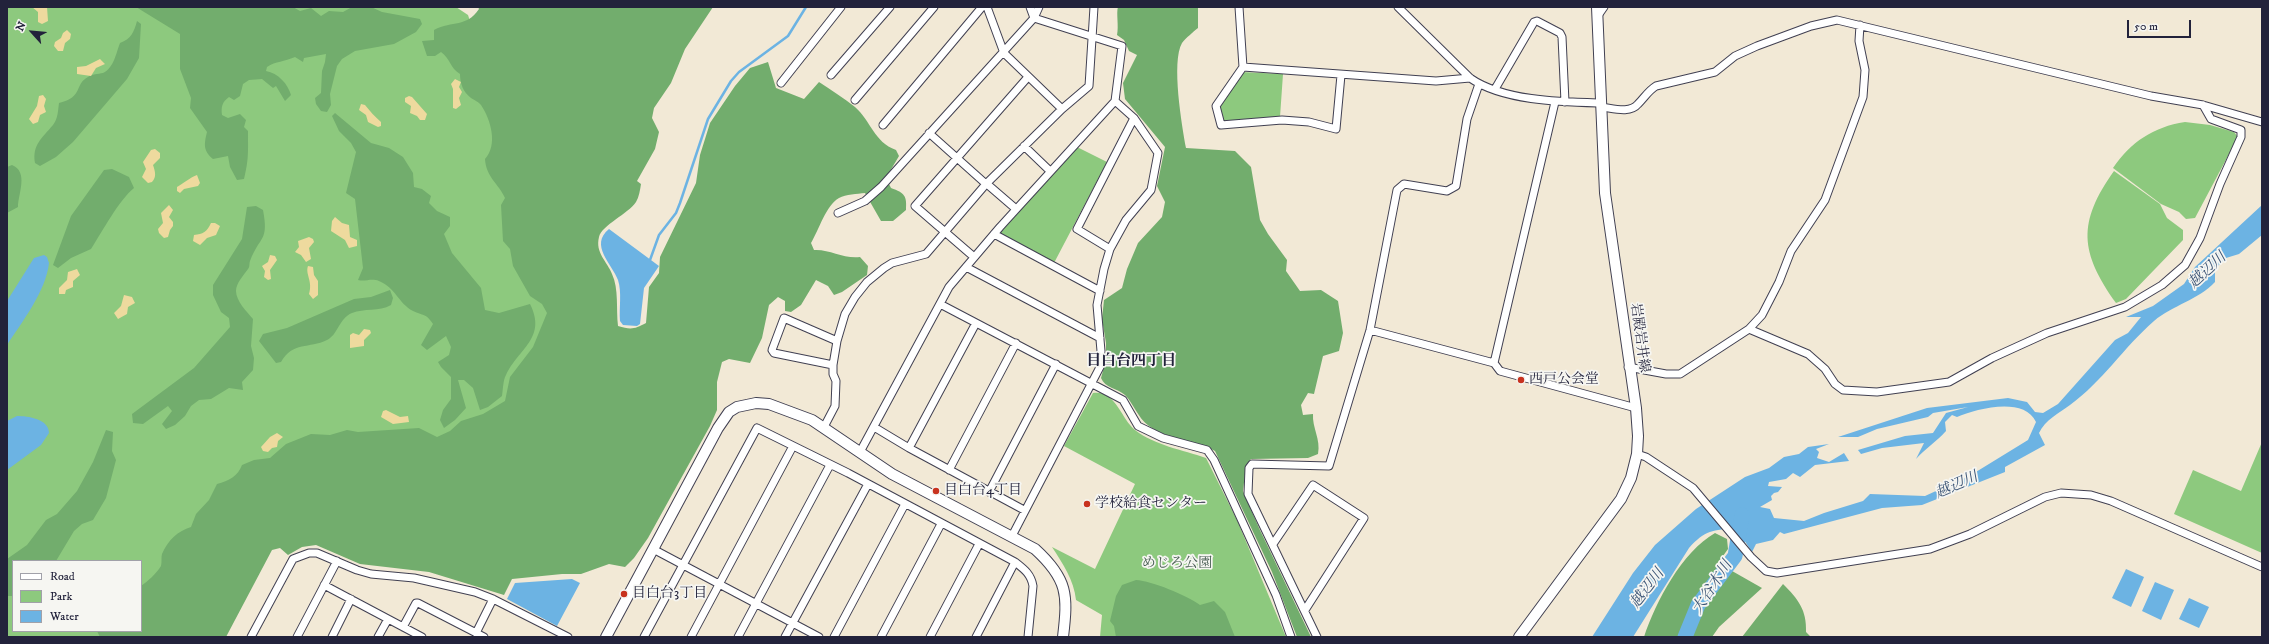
<!DOCTYPE html>
<html>
<head>
<meta charset="utf-8">
<style>
	body { margin:0 }
	#map { position:relative; width:2269px; height:644px; overflow:hidden; background:#f2e9d6; font-family:"IM FELL DW Pica",serif }
	canvas { display:block }
	.frame { position:absolute; inset:0; border:8px solid #22223b; pointer-events:none }
	.legend { position:absolute; left:12px; top:560px; width:130px; height:72px; box-sizing:border-box; background:#f6f6f2; border:1px solid #a1a1a9; margin:0; padding:5px 7px; list-style:none; font-size:12px; color:#22223b }
	.legend li { display:flex; align-items:center; gap:8px; height:20px }
	.legend b { width:20px; border:1px solid #a1a1a9 }
	.north { position:absolute; left:12px; top:12px; width:40px; height:40px; -webkit-text-stroke:3px #f6f6f2; paint-order:stroke; rotate:297deg; font-size:11px; font-weight:700; line-height:16px; text-align:center; color:#22223b }
	.north::after { content:''; display:block; margin:auto; width:14px; height:18px; background:#22223b; clip-path:polygon(50% 0,100% 100%,50% 72%,0 100%) }
	.scale { position:absolute; left:2127px; top:20px; width:64px; height:18px; box-sizing:border-box; border:2px solid #22223b; border-top:0; padding-left:5px; font-size:12px; line-height:14px; white-space:nowrap; color:#22223b; -webkit-text-stroke:3px #f6f6f2; paint-order:stroke }
</style>
</head>
<body>
<div id="map">
<canvas width="2269" height="644"></canvas>
<div class="frame"></div>
<ul class="legend">
<li><b style="height:5px;background:#fff"></b>Road</li>
<li><b style="height:11px;background:#8dc97e"></b>Park</li>
<li><b style="height:11px;background:#6cb3e3"></b>Water</li>
</ul>
<div class="north">N</div>
<div class="scale">50 m</div>
</div>
<script>
const context = document.querySelector('canvas').getContext('2d');
context.lineJoin = 'round';
function paint(path, color) { context.fillStyle = color; context.fill(path, 'evenodd'); }
function stroke(path, color, width, dash) { context.strokeStyle = color; context.lineWidth = width; context.lineCap = dash ? 'butt' : 'round'; context.setLineDash(dash || []); context.stroke(path); }
function drawText(font, color, halo, rows, align = 'center') {
  context.font = font + ' "IM FELL DW Pica","Noto Serif JP",serif'; context.lineWidth = 3.5; context.setLineDash([]); context.textBaseline = 'middle'; context.strokeStyle = halo; context.fillStyle = color; for (const [text, x, y, turn = 0] of rows) {
    context.save(); context.translate(x, y); context.rotate((+turn || 0) * Math.PI / 180); context.textAlign = isNaN(turn) ? turn : align; if (halo) context.strokeText(text, 0, 0); context.fillText(text, 0, 0); context.restore();
  }
}
paint(new Path2D(`
	M7,7H456L468,15L557,289L519,442L320,466L138,637H7ZM13,561H141V631H13Z
	M1241,72L1283,74L1280,117L1223,124L1219,106Z
	M2185,122L2210,125L2234,132L2238,137L2195,218L2186,219L2179,212L2161,204L2113,168C2131,142 2153,127 2185,122Z
	M1077,147L1107,162L1054,263L1000,235L999,232Z
	M2114,171L2160,204L2167,218L2183,230V240L2126,299L2116,303C2080,252 2077,223 2114,171Z
	M1093,393C1116,390 1121,419 1135,430C1154,445 1183,450 1206,458L1237,520L1286,637H1100L1102,615L1076,600C1074,580 1063,564 1052,547L1095,569L1135,484L1064,446Z
	M2262,442V553L2174,514L2193,470L2241,491Z`), '#8dc97e');
paint(new Path2D(`
	M136,7H293L300,11L311,8L321,16L329,11L343,12L352,7H371L382,12L420,19L422,24L416,32L394,44L355,51L342,59L337,66L330,94L331,105L327,112L321,111L316,104L315,98L321,93L322,71L325,62L326,54L304,58L303,62L295,57C284,62 276,61 267,67L266,71C278,73 288,84 291,95L285,101L276,86L273,88L262,79L249,80L243,84L240,96L234,100L229,97C222,102 221,107 222,115L228,118L240,114L246,120L244,127L248,131C248,151 249,159 244,179L237,180L230,167L228,156L213,159C203,151 204,144 207,132L190,108L191,98L180,69V34Z
	M478,7H713L685,49L671,83L654,108L652,118L659,132L655,149L637,181L641,184C640,190 639,197 636,202C628,214 602,225 599,237C595,253 607,261 612,274C619,289 616,309 618,326C631,330 635,329 646,323L649,287L659,273L660,257L696,183L700,155L710,123L735,86L750,68L768,62L776,88L804,99L819,82C831,90 844,98 855,107C871,121 874,142 896,150L899,156L886,178L891,188C905,193 907,196 906,210L893,221H881L865,193C857,194 846,194 839,198C826,205 819,230 811,243L814,250C830,249 843,259 860,257L868,266L867,275L842,292L834,295L828,286L816,280L801,305L791,312L785,311V301L778,297L769,305L762,338L750,363L729,359L722,362L717,382V410L710,426L648,538L634,558L625,567L609,564L581,574H562L512,579L504,595L429,572L360,564L316,545L302,547L288,555L280,548L272,550L226,637H100L97,631H141V586C148,581 156,574 161,566C162,562 161,557 162,554C168,540 178,531 191,527L196,514L209,500L217,484C229,481 238,476 242,465L254,460L270,458L286,444L311,434L330,435L347,430L358,432L419,428L437,437L450,431L461,421L483,414L505,401L510,377L533,347L547,313L542,304L530,296L513,266L510,249L503,241L501,205L505,198C498,183 486,177 485,159C498,145 491,120 481,105C479,102 474,100 471,98C463,92 460,83 460,74C450,68 450,58 441,52L435,56H427L422,41L434,40V30C453,20 466,28 479,9Z
	M1118,7H1198V28C1193,32 1186,38 1182,43C1171,62 1182,126 1186,148L1235,151L1251,167L1260,220L1268,234L1287,260L1286,271L1300,291L1321,290L1338,301L1343,333L1339,351L1323,356L1314,394L1308,393L1301,405L1303,415L1313,414C1312,428 1321,439 1318,454L1308,458L1251,459L1246,466L1243,491L1259,528L1311,637H1297L1272,572L1215,451C1195,439 1169,441 1149,426C1137,417 1134,404 1125,395C1117,388 1105,388 1101,378L1106,360V343L1102,319L1104,300L1122,288L1127,269L1138,243L1162,217L1165,202L1157,186L1165,147L1125,99L1123,83L1137,55L1129,51L1124,40L1117,35C1119,26 1116,13 1118,7Z
	M137,21L141,24L139,58L127,79L73,142L56,157L40,166L35,163C32,145 42,138 53,125C58,119 58,110 59,103C84,97 74,84 88,77C92,74 98,74 103,73C114,68 116,53 120,43C131,39 134,32 137,21Z
	M335,113L371,143L389,148L403,157L413,173L414,187L422,189L431,196L429,203L437,211L450,217V226L444,234L452,253L481,288L485,310L499,313L530,304C547,338 519,348 506,375C503,380 503,390 502,396L488,407L480,410L473,388L464,380H458L466,408L455,420L444,428L440,420L443,410L451,399V377L441,367L438,362L449,355L451,347L446,336L427,350L421,345L433,324C426,313 423,316 413,311C398,303 396,288 379,281C371,278 365,282 358,280L363,268L355,199L346,193L356,152L351,143L339,131L332,116Z
	M12,165C29,172 18,194 18,207L7,213V167Z
	M112,169L129,177L134,188C119,200 102,232 91,249L71,258L58,268L53,265L71,216L104,170Z
	M256,206L263,210C269,242 260,235 250,261C249,264 250,267 248,269C244,275 236,283 236,291C236,301 247,312 253,319L251,346L254,358L253,370L242,382L243,390L229,388L211,399L199,400L191,406L185,416L175,425L166,429L162,424L172,411L168,406L143,424L133,423L132,414L194,368L230,327L229,318L221,312L213,295V285L242,239L247,207Z
	M390,290L393,298L391,305C379,312 364,308 352,313C339,318 338,335 327,340C309,349 293,341 281,362L276,363L259,341L263,334L287,328L354,299L371,297Z
	M106,430L113,432L112,451L116,460L106,498L93,520L82,524L74,531L56,561H13V596H7V559L27,545L46,520L57,514L77,491L93,462Z
	M1715,533L1727,539L1728,549L1718,563L1762,588L1719,627L1712,637H1644C1656,601 1682,552 1715,533Z
	M1136,580C1152,581 1186,595 1200,605L1214,601L1225,612L1235,637H1116L1114,626L1110,621L1116,596L1122,585Z
	M1783,584C1798,599 1807,610 1806,632L1811,637H1742Z`), '#72ad6d');
paint(new Path2D(`
	M32,7H47L48,21L42,24L38,22V12Z
	M67,30L71,34L70,39L65,43L63,51H58L54,46L55,42L61,38L63,33Z
	M100,59L105,64L96,68L91,76L77,74V67L86,66Z
	M455,79L461,82L459,87L462,92L459,98L461,105L456,109L453,108V89L451,84Z
	M43,95L46,99L44,106L46,112L40,115L38,122L33,124L29,119L37,106L39,96Z
	M409,96L412,97L427,114L425,120H420L417,116L410,113L411,106L405,102V98Z
	M361,104L365,105C370,111 375,117 381,122V126L378,127L368,122L366,115L359,110Z
	M155,149L160,153V158L153,165C155,171 157,177 152,182L148,183L142,177L146,169L143,162L151,150Z
	M197,175L200,183L198,186L184,189L180,193L177,191V187C182,184 191,177 197,175Z
	M169,205L173,210L169,217L173,222V226L170,230L168,237L164,238L159,233L158,229L163,223L161,213Z
	M335,217L342,223L349,225L350,237L357,240V246L349,248L345,240L331,231L332,221Z
	M211,223H215L220,226L216,235L207,238L200,245L193,241L194,235C203,234 207,232 211,223Z
	M309,237L313,239L314,242L309,248L311,259L306,262L301,255L295,252L299,247L298,241Z
	M270,255L275,256L277,260L270,270L271,279L268,280L264,277L265,271L262,266L268,262Z
	M308,266L313,267L314,275L318,281V295L313,299L309,294C313,281 305,274 308,266Z
	M77,269L80,275L73,281V287L66,290L65,294H59V288L67,280L68,272Z
	M124,295L132,297L135,303L128,307L127,314L118,319L114,313L121,306Z
	M364,329L370,330L371,333L364,340V346L350,348V335L353,333L359,335Z
	M386,410L400,417L408,416L409,422L393,424L381,417L383,411Z
	M277,433L283,437L278,441L277,447L272,448L268,452L263,451L261,447L270,437Z`), '#eeda9e');
paint(new Path2D(`
	M2262,205V235L2239,254L2226,258L2215,269V282C2198,300 2173,305 2154,321C2124,347 2102,382 2070,405C2059,413 2045,420 2039,433L2045,445L2005,467V472L1922,505L1882,508L1784,534L1780,532L1773,540L1756,544L1752,552L1736,528C1713,530 1705,530 1689,548L1633,637H1592L1633,573L1655,545L1696,509L1745,477L1769,468L1784,457L1799,454L1808,447L1829,444L1816,449L1819,452L1817,458L1829,462L1844,453L1849,461L1815,465L1800,477L1793,473L1786,479L1769,482L1768,486L1782,487L1778,492L1774,493L1771,496L1772,500L1760,507L1770,509L1774,518L1804,521L1824,513L1863,501L1870,494L1925,496L1971,475L2028,440L2036,422C2024,396 1976,409 1957,417L1952,415L1945,422L1946,431C1936,442 1926,448 1916,459L1924,443L1882,448L1861,454L1858,450L1905,436L1933,433L1946,413L1968,407L1933,413L1928,417L1877,429L1858,437H1838L1927,408L2008,398L2027,402L2035,412L2043,413L2058,404L2115,340L2128,333L2141,317H2126L2153,306L2184,284L2195,267Z
	M609,229L659,266L644,288L640,324L637,326L623,325L620,321C619,308 622,292 618,280C612,264 589,245 609,229Z
	M44,255L47,257L49,263C46,291 22,322 7,345V301L34,258Z
	M17,416C28,416 49,419 49,433L41,445L7,470V421Z
	M2126,569L2144,577L2131,607L2112,598Z
	M572,579L580,583L557,626L507,599L515,583Z
	M2155,582L2174,590L2161,620L2142,611Z
	M2189,598L2209,607L2199,628L2179,619Z`), '#6cb3e3');
stroke(new Path2D(`
	M650,260L659,235L676,213L680,203L708,119L731,81L739,72L788,36L806,7`), '#6cb3e3', 2.5);
stroke(new Path2D(`
	M1685,637L1698,605L1735,556L1742,515`), '#6cb3e3', 15);
const street = new Path2D(`
	M987,7L1004,53L1062,109
	M1039,7L1034,18L1122,46L1115,101
	M1239,7L1243,67L1436,81L1470,78
	M1398,7L1470,78C1503,101 1561,102 1600,103
	M1597,17L1604,7
	M1243,67L1216,106L1221,125L1282,120L1309,122L1336,129L1341,75
	M831,75L890,7
	M781,83L841,7
	M1495,89L1534,22L1537,21L1560,33L1562,37L1565,102
	M855,100L934,7
	M1601,107C1612,108 1630,114 1638,104C1645,97 1648,91 1656,86L1715,72L1735,56L1757,46L1811,26L1837,20L2151,96L2203,105L2262,122
	M883,125L982,7
	M929,133L986,184
	M1024,146L1050,171
	M987,184L1016,209
	M838,213L865,201L881,187L1034,18L1030,7
	M994,234L1100,291
	M1110,249L1077,229L1134,118
	M974,257L915,206L1028,77
	M966,267L1100,338
	M940,304L1123,400L1138,426L1163,438L1207,450L1214,460L1276,595L1291,637
	M1749,329L1808,354L1825,369L1835,384L1843,390L1877,392L1949,382L1992,358L2047,333L2125,307L2162,285L2185,265L2200,238L2220,184L2241,137V130L2211,119L2203,105
	M1370,330L1494,363L1500,371L1636,408
	M1494,363L1555,102
	M833,365L774,353L772,350L784,318L837,341
	M1628,367L1666,374H1680L1749,329L1762,315L1779,282L1791,251L1825,200L1863,97L1865,70L1859,41L1860,25
	M824,427L835,406L836,381L833,374V365L837,341L845,314L855,297L867,282L884,268L892,263L926,254L986,184L1062,109L1089,86L1094,7
	M874,427L909,448L1024,510
	M909,448L976,323
	M860,452L949,287L1000,227L1115,101L1134,118L1158,153L1151,190L1126,220L1110,249L1104,269L1097,305L1101,351L1100,367L1012,536
	M1637,454L1646,457L1693,488L1751,557L1766,571L1777,573L1930,549L1970,534L2045,497L2061,493L2091,495L2111,501L2262,567
	M949,470L1016,343
	M989,492L1056,364
	M1273,544L1313,485L1364,518L1305,610
	M653,549L819,637
	M324,585L422,637
	M403,627L416,603H418L484,637
	M476,633L493,599
	M251,637L293,559L309,553H317L357,570L371,574L414,578L475,592L493,599L568,637
	M297,637L337,561
	M332,637L351,599
	M378,637L388,619
	M644,637L757,428L848,473L1015,562C1024,569 1031,574 1033,586L1028,637
	M691,637L793,446
	M738,637L830,465
	M785,637L868,484
	M834,637L905,504
	M881,637L941,524
	M930,637L979,544
	M976,637L1015,562
	M1317,637L1248,494L1249,468L1252,464L1329,466L1370,330L1397,190L1404,184L1447,191L1456,186L1467,119L1479,84`);
const secondary = new Path2D(`
	M606,637L718,428L729,412L737,407L756,403L769,404L812,420L892,474L1035,549C1068,579 1068,595 1063,637
	M1519,637L1621,499L1631,478L1637,454L1638,436L1636,408L1605,193L1597,7`);
stroke(street, '#414052', 9);
stroke(secondary, '#414052', 12);
stroke(street, '#fff', 7);
stroke(secondary, '#fff', 10);
for (const [x, y, r, color] of [
	[1521,380,4,"#c8321e"],
	[936,491,4,"#c8321e"],
	[1087,504,4,"#c8321e"],
	[624,594,4,"#c8321e"]
]) { const dot = new Path2D(); dot.arc(x, y, r, 0, 2 * Math.PI); context.fillStyle = color; context.fill(dot); stroke(dot, '#f6f6f2', 1.5); }
drawText('14px', '#22223b', '#f6f6f2', [
	["岩殿岩井線",1639,338,82]
]);
drawText('14px', '#22223b', '#f6f6f2', [
	["西戸公会堂",1529,380],
	["目白台4丁目",944,491],
	["学校給食センター",1095,504],
	["目白台3丁目",632,594]
], 'left');
drawText('14px', '#475c52', '#f6f6f2', [
	["めじろ公園",1177,564]
]);
drawText('italic 15px', '#3c5576', '#f6f6f2', [
	["越辺川",2208,271,-43],
	["越辺川",1957,486,-24],
	["大谷木川",1713,588,-57],
	["越辺川",1648,589,-53]
]);
drawText('bold 15px', '#22223b', '#f6f6f2', [
	["目白台四丁目",1131,362]
]);
</script>
</body>
</html>
